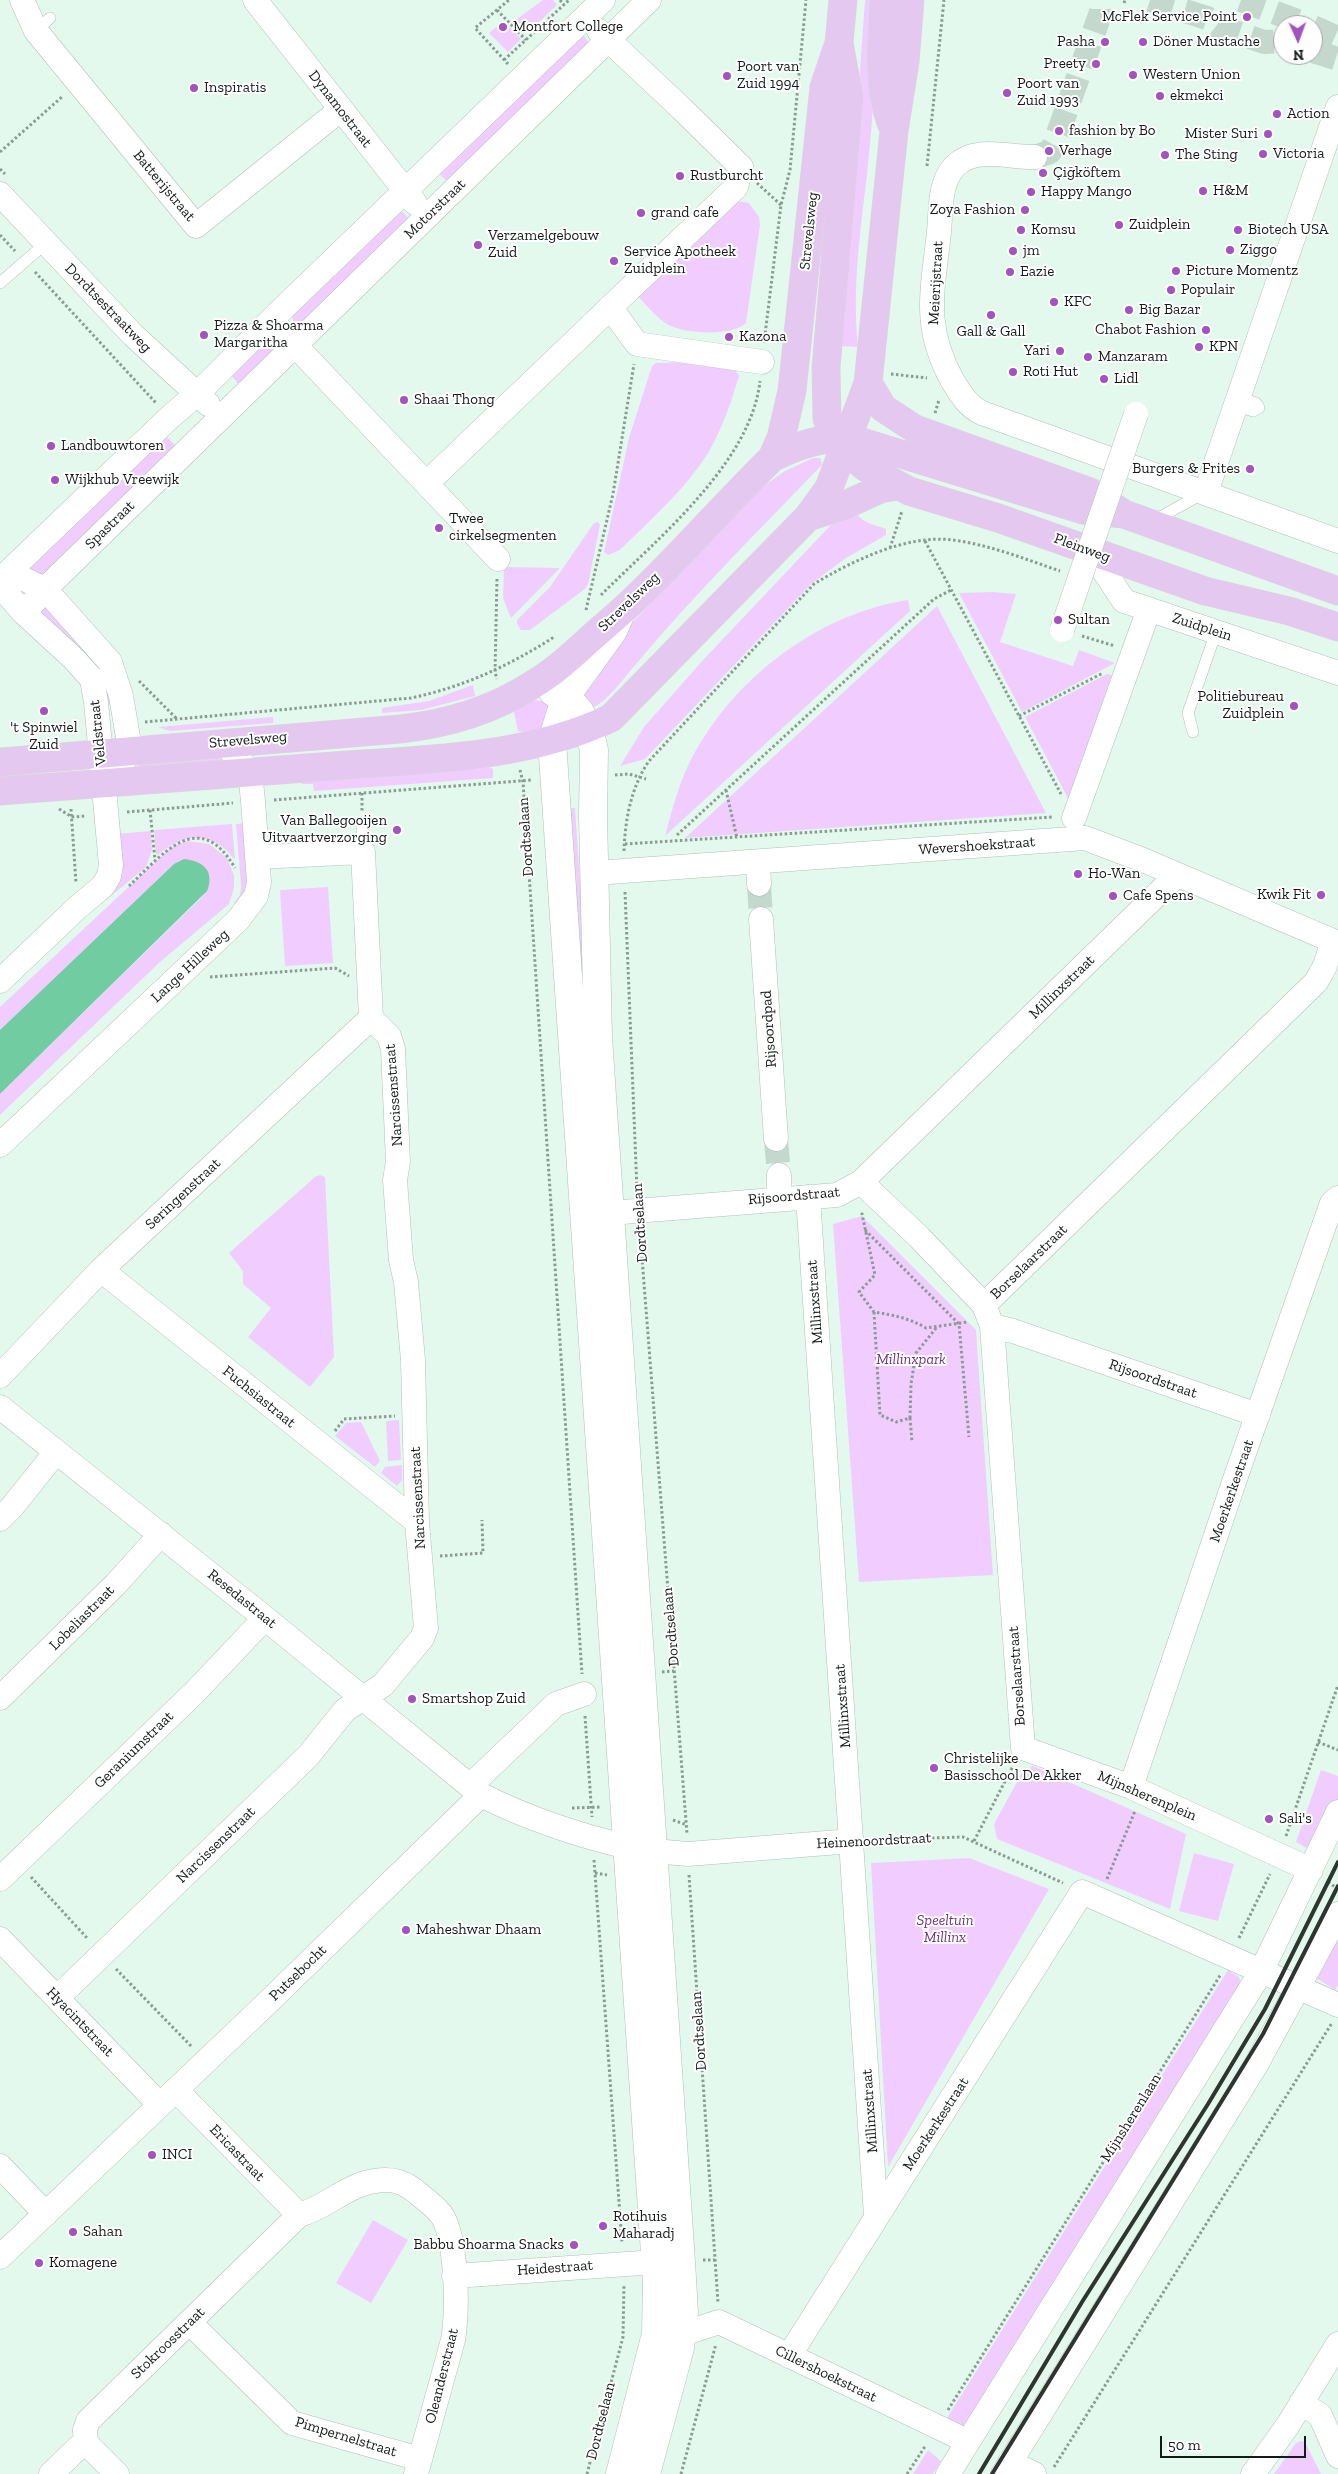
<!DOCTYPE html>
<html>
<head>
<meta charset="utf-8">
<style>
	body { margin:0 }
	#map { position:relative; width:1338px; height:2474px; overflow:hidden; background:#e4f9ed; font-family:"Zilla Slab",serif }
	canvas { display:block }
	.north { position:absolute; left:1273px; top:15px; width:50px; height:50px; box-sizing:border-box; background:#fff; border:1px solid #a1a4a3; border-radius:50%; rotate:178deg; font-size:14px; font-weight:700; line-height:20px; text-align:center; color:#141c18 }
	.north::after { content:''; display:block; margin:auto; width:18px; height:22px; background:#a451c1; clip-path:polygon(50% 0,100% 100%,50% 72%,0 100%) }
	.scale { position:absolute; left:1160px; top:2436px; width:146px; height:22px; box-sizing:border-box; border:2px solid #141c18; border-top:0; padding-left:6px; font-size:15px; line-height:18px; white-space:nowrap; color:#141c18; -webkit-text-stroke:4px #fff; paint-order:stroke }
</style>
</head>
<body>
<div id="map">
<canvas width="1338" height="2474"></canvas>
<div class="north">N</div>
<div class="scale">50 m</div>
</div>
<script>
const context = document.querySelector('canvas').getContext('2d');
context.lineJoin = 'round';
function paint(path, color) { context.fillStyle = color; context.fill(path, 'evenodd'); }
function stroke(path, color, width, dash) { context.strokeStyle = color; context.lineWidth = width; context.lineCap = dash ? 'butt' : 'round'; context.setLineDash(dash || []); context.stroke(path); }
function drawText(font, color, halo, rows, align = 'center') {
  context.font = font + ' "Zilla Slab",serif'; context.lineWidth = 4; context.setLineDash([]); context.textBaseline = 'middle'; context.strokeStyle = halo; context.fillStyle = color; for (const [text, x, y, turn = 0] of rows) {
    context.save(); context.translate(x, y); context.rotate((+turn || 0) * Math.PI / 180); context.textAlign = isNaN(turn) ? turn : align; if (halo) context.strokeText(text, 0, 0); context.fillText(text, 0, 0); context.restore();
  }
}
paint(new Path2D(`
	M543,0H553L557,5L535,26L530,22L521,31L513,22Z
	M865,0H878C877,59 873,117 867,175C860,233 852,289 858,347L840,346Z
	M504,21L521,39L508,52L489,33Z
	M581,32L589,43L451,185L436,171Z
	M736,201L749,203L759,217L760,225L746,323C732,337 681,334 665,323C654,315 644,303 635,293Z
	M403,212L409,219L298,326L293,321L292,313L397,213Z
	M263,341H271L275,350L241,387L229,373Z
	M686,362L707,364L736,371L739,376C731,403 722,429 708,453C685,490 651,519 620,550L608,555L604,552L629,438L652,366L656,363Z
	M163,433L179,449L41,580L24,568Z
	M813,458H820L822,465C759,530 695,594 637,663C626,675 606,704 591,708L580,696L627,628L759,489L785,471Z
	M854,509C860,523 873,524 886,529V535L846,558L811,584L645,759L620,766L644,727L704,659L845,510Z
	M598,522L600,525L588,584L585,589L530,630H521L517,624V620L550,587L594,523Z
	M504,567L560,568L511,618L503,598Z
	M992,592L1016,594L1000,642L1073,666L1079,650L1115,663L1022,712L959,593Z
	M908,600L910,611L665,836C671,814 677,790 687,768C727,683 815,614 908,600Z
	M45,606L104,666L111,705H104L95,668L40,611Z
	M937,606L1046,813L685,838Z
	M1107,674L1112,675L1069,800L1025,717Z
	M473,685L475,696L421,710L382,713V708L429,701Z
	M529,700L552,702L544,728L523,732L518,731L513,708Z
	M273,717V723L170,731L158,727Z
	M220,753L234,763L135,772L137,766L146,761Z
	M489,767L493,769V778L314,791L313,784H302V776C366,780 425,774 489,767Z
	M575,808L592,1059L578,1060L562,809Z
	M247,823L251,879L240,909L234,903L240,895L241,886L236,824Z
	M232,824L235,859C231,857 229,852 225,849C202,830 178,837 158,855L156,854L154,830Z
	M151,831L152,850L146,867L100,905L96,900L115,834Z
	M187,841L209,844L227,858L234,875V888L229,904L160,962L0,1115V1094L201,898L209,886L210,875L174,864L0,1030V1007L165,853L172,847Z
	M328,887L333,963L285,966L280,890Z
	M320,1175L325,1177L334,1357L310,1387L248,1337L271,1308L243,1284V1271L229,1253L315,1177Z
	M862,1216L976,1330L993,1575L859,1582L833,1224Z
	M399,1420L401,1460L388,1461L386,1421Z
	M361,1422L380,1461L375,1467L335,1436L346,1423Z
	M402,1465V1480L397,1486L381,1473L385,1467Z
	M1033,1766L1186,1834L1170,1909L997,1839L994,1824L1023,1771Z
	M1321,1770L1338,1776V1805L1314,1852L1296,1842Z
	M1194,1853L1234,1864L1218,1921L1179,1911Z
	M969,1858L1049,1889L888,2167L871,1863Z
	M1338,1930V1985L1335,1990L1315,1977Z
	M1228,1970L1239,1977L1241,1983L965,2430L945,2421Z
	M373,2220L408,2240L371,2303L336,2283Z
	M1301,2441L1305,2442L1321,2474H1274L1296,2443Z
	M928,2450L941,2461L933,2474H913Z`), '#f1cdff');
paint(new Path2D(`
	M184,859C204,861 215,872 207,891L0,1094V1030L174,864Z`), '#71cca1');
stroke(new Path2D(`
	M1150,0L1207,18L1217,26L1264,42L1283,41
	M1241,0L1308,25
	M1313,27L1338,38
	M1313,51L1338,59
	M1035,157L1050,152L1054,145L1101,12V0
	M759,884L761,919
	M776,1139L779,1175`), '#c5d8cd', 24, [24, 12]);
const lane = new Path2D(`
	M36,31L50,18
	M0,283L46,243
	M1235,405L1253,411L1259,408L1256,403L1238,397
	M1153,521L1202,494
	M1193,732L1188,713L1216,632
	M362,824L363,852`);
const street = new Path2D(`
	M22,0L36,31L196,226L340,110
	M255,0L415,203
	M1035,157C1009,158 976,145 955,166C939,182 941,211 939,232C933,290 922,325 952,380C960,393 967,406 982,413L1338,541
	M0,194L133,335L208,404
	M610,307L637,344L762,362
	M271,320L498,559
	M427,483L736,187L741,167L682,109L599,31
	M1206,492L1338,107
	M1090,550L1124,601L1338,673
	M0,580L170,417L197,394L271,320L603,0
	M0,582L15,575L45,589L110,662L121,696L130,749L119,770L103,783
	M0,586L24,613L73,658L92,679L96,702L111,865L109,876L103,886L78,907L0,981
	M24,613L45,589L649,0
	M1074,818L1149,609
	M758,862L759,884
	M595,873L1085,838L1143,860L1338,943
	M761,919L776,1139
	M0,1145L238,920L256,896L259,882L253,801L250,772L223,742
	M779,1175V1198
	M861,1182L1177,875
	M808,1197L876,2216
	M610,1213L837,1195L861,1182L919,1237L984,1305L992,1326L1023,1748L1131,1787L1311,1870
	M101,1270L417,1522
	M984,1305L1316,982L1325,966L1333,941
	M992,1326L1013,1331L1258,1415
	M0,1376L101,1270L371,1018
	M0,1407L265,1618L481,1795
	M0,1519L12,1507L56,1452
	M0,1698L116,1584L161,1534
	M470,1786L556,1704L584,1694
	M1131,1787L1235,1479L1332,1203L1338,1198
	M654,1851L688,1854L852,1841
	M0,1879L194,1693L265,1618
	M0,1939L160,2105
	M57,1998L308,1756L345,1710L383,1685L422,1638L426,1628L417,1522L413,1360L406,1282L401,1260L395,1180L398,1162L393,1049L389,1036L371,1018L363,852L258,857
	M176,2090L299,2215
	M0,2166L46,2214
	M299,2215C326,2208 346,2185 375,2181C394,2178 405,2182 420,2195C428,2202 439,2209 444,2219C457,2247 458,2310 453,2340L416,2474
	M0,2257L263,2007L481,1795C527,1818 577,1835 628,1847
	M454,2276L656,2262
	M190,2323L292,2423L420,2459
	M682,2334L719,2322L967,2441
	M789,2356L1082,1892L1338,2005
	M1301,2403L1320,2415L1338,2456
	M86,2443L85,2430L88,2421L299,2215
	M86,2443L117,2474
	M1010,2462L1034,2474
	M51,2474L79,2447L86,2443
	M948,2474L1261,1972L1338,1812
	M1003,2474L1256,2065L1338,1914
	M1253,2474L1288,2425L1338,2344`);
const secondary = new Path2D(`
	M620,615L613,631L566,696L552,741L657,2282L656,2334L620,2474
	M553,692L566,696L580,712L589,729L594,750L593,816L598,1037L681,2262L684,2312L680,2348L646,2474`);
const primary = new Path2D(`
	M884,0C882,42 877,83 891,123
	M839,43L849,97L826,368L827,419L838,444L865,467L909,491L998,518L1205,591L1289,611L1338,627
	M868,383L883,408L915,429L1090,492L1121,512
	M772,458C797,445 821,437 849,438L1083,510L1124,514L1338,591
	M808,517L843,506L880,489L896,486
	M0,762L400,729C446,724 493,710 532,685C560,669 582,645 606,625C665,574 716,513 772,458L781,438L792,391L824,87L839,43L843,0
	M0,791C111,782 222,774 333,766C427,759 524,759 611,718L808,517L829,488L868,383L894,131L905,62L910,0`);
stroke(lane, '#aec2b7', 12);
stroke(street, '#aec2b7', 25);
stroke(secondary, '#aec2b7', 29);
stroke(primary, '#d9dbda', 29);
stroke(new Path2D(`
	M560,0L564,5
	M1124,3L1125,0
	M497,10L526,40
	M504,60L569,0
	M508,64L475,28L509,0
	M0,152L63,96
	M927,166L944,0
	M0,169L5,174
	M757,183L781,205
	M0,235L15,251
	M35,272L156,403
	M764,343L781,205L790,170L806,0
	M891,374L927,378
	M935,413L939,400
	M925,541L1061,794
	M890,548L902,511
	M497,579L495,672L497,679
	M601,595C657,539 751,463 760,381
	M586,610L613,494L634,364
	M1082,636L1115,646
	M139,681L177,719
	M1019,716L1103,673
	M145,722L411,698C463,687 509,666 554,637
	M520,770L523,782L582,1674
	M615,775L629,774L646,779
	M726,790L737,838
	M362,793V811
	M274,800L532,780
	M59,809L72,817L86,816
	M71,809L76,883
	M150,810L155,860
	M127,812L233,803
	M677,835L934,599L951,590
	M625,844L1053,817
	M624,851C625,820 631,787 649,761L814,584C852,561 907,534 953,540C990,545 1025,559 1060,571
	M129,886C162,855 199,806 235,868
	M625,892L637,1191
	M210,977L335,968L349,976
	M863,1213L862,1214L875,1275L859,1292L874,1312C893,1315 909,1318 926,1328L968,1322
	M865,1230L959,1324L969,1437
	M640,1232L687,1834
	M874,1312L880,1415L896,1422L910,1418L912,1442
	M910,1418L911,1384L916,1353L937,1327
	M335,1431L344,1419L395,1416
	M440,1556L483,1553L482,1520
	M662,1672L674,1671
	M585,1716L592,1817
	M1318,1742L1338,1750
	M572,1808L601,1807
	M673,1820L687,1825
	M1286,1836L1338,1685
	M872,1840L963,1837L1063,1883
	M974,1841L1013,1766
	M594,1860L622,2243
	M595,1873L607,1875
	M689,1875L718,2303
	M31,1877L88,1939
	M1107,1879L1135,1811
	M1328,1882L1338,1889
	M1239,1938L1270,1874
	M116,1969L192,2047
	M703,2260H715
	M948,2410L1221,1974
	M1054,2467L1332,2023
	M587,2474L623,2337L624,2284
	M681,2474L716,2344
	M907,2474L926,2445`), '#8b9b92', 3, [2.5, 2.5]);
stroke(lane, '#fff', 11);
stroke(street, '#fff', 24);
stroke(secondary, '#fff', 28);
stroke(primary, '#e4c8ef', 28);
stroke(new Path2D(`
	M979,2474L1082,2302L1208,2104L1265,2009L1338,1862
	M992,2474L1263,2034L1338,1886`), '#2c3530', 4);
const streetBridge = new Path2D(`
	M1062,630L1136,414`);
stroke(streetBridge, '#aec2b7', 25, []);
stroke(streetBridge, '#fff', 24);
for (const [x, y, r, color] of [
	[1247,17,5,"#a451c1"],
	[503,27,5,"#a451c1"],
	[1105,42,5,"#a451c1"],
	[1143,42,5,"#a451c1"],
	[1096,64,5,"#a451c1"],
	[1133,75,5,"#a451c1"],
	[727,76,5,"#a451c1"],
	[194,88,5,"#a451c1"],
	[1007,93,5,"#a451c1"],
	[1160,96,5,"#a451c1"],
	[1277,114,5,"#a451c1"],
	[1059,131,5,"#a451c1"],
	[1268,134,5,"#a451c1"],
	[1049,151,5,"#a451c1"],
	[1263,154,5,"#a451c1"],
	[1165,155,5,"#a451c1"],
	[1043,173,5,"#a451c1"],
	[680,176,5,"#a451c1"],
	[1203,191,5,"#a451c1"],
	[1031,192,5,"#a451c1"],
	[1025,210,5,"#a451c1"],
	[641,213,5,"#a451c1"],
	[1119,225,5,"#a451c1"],
	[1021,230,5,"#a451c1"],
	[1238,230,5,"#a451c1"],
	[478,245,5,"#a451c1"],
	[1230,250,5,"#a451c1"],
	[1013,251,5,"#a451c1"],
	[614,261,5,"#a451c1"],
	[1176,271,5,"#a451c1"],
	[1010,272,5,"#a451c1"],
	[1171,290,5,"#a451c1"],
	[1054,302,5,"#a451c1"],
	[1129,310,5,"#a451c1"],
	[991,315,5,"#a451c1"],
	[1206,330,5,"#a451c1"],
	[204,335,5,"#a451c1"],
	[729,337,5,"#a451c1"],
	[1199,347,5,"#a451c1"],
	[1060,351,5,"#a451c1"],
	[1088,357,5,"#a451c1"],
	[1013,372,5,"#a451c1"],
	[1104,379,5,"#a451c1"],
	[404,400,5,"#a451c1"],
	[51,446,5,"#a451c1"],
	[1250,469,5,"#a451c1"],
	[55,480,5,"#a451c1"],
	[439,528,5,"#a451c1"],
	[1058,620,5,"#a451c1"],
	[1294,706,5,"#a451c1"],
	[44,711,5,"#a451c1"],
	[397,830,5,"#a451c1"],
	[1078,874,5,"#a451c1"],
	[1321,895,5,"#a451c1"],
	[1113,896,5,"#a451c1"],
	[412,1699,5,"#a451c1"],
	[934,1768,5,"#a451c1"],
	[1269,1819,5,"#a451c1"],
	[406,1930,5,"#a451c1"],
	[152,2155,5,"#a451c1"],
	[603,2226,5,"#a451c1"],
	[73,2232,5,"#a451c1"],
	[574,2245,5,"#a451c1"],
	[39,2263,5,"#a451c1"]
]) { const dot = new Path2D(); dot.arc(x, y, r, 0, 2 * Math.PI); context.fillStyle = color; context.fill(dot); stroke(dot, '#fff', 2); }
drawText('15px', '#141c18', '#fff', [
	["McFlek Service Point",1237,17,"right"],
	["Montfort College",513,27],
	["Pasha",1095,42,"right"],
	["Döner Mustache",1153,42],
	["Preety",1086,64,"right"],
	["Poort van",737,67],
	["Zuid 1994",737,84],
	["Western Union",1143,75],
	["Poort van",1017,84],
	["Zuid 1993",1017,101],
	["Inspiratis",204,88],
	["ekmekci",1170,96],
	["Action",1287,114],
	["fashion by Bo",1069,131],
	["Mister Suri",1258,134,"right"],
	["Verhage",1059,151],
	["Victoria",1273,154],
	["The Sting",1175,155],
	["Çiğköftem",1053,173],
	["Rustburcht",690,176],
	["H&M",1213,191],
	["Happy Mango",1041,192],
	["Zoya Fashion",1015,210,"right"],
	["grand cafe",651,213],
	["Zuidplein",1129,225],
	["Komsu",1031,230],
	["Biotech USA",1248,230],
	["Verzamelgebouw",488,236],
	["Zuid",488,253],
	["Ziggo",1240,250],
	["jm",1023,251],
	["Service Apotheek",624,252],
	["Zuidplein",624,269],
	["Picture Momentz",1186,271],
	["Eazie",1020,272],
	["Populair",1181,290],
	["KFC",1064,302],
	["Big Bazar",1139,310],
	["Pizza & Shoarma",214,326],
	["Margaritha",214,343],
	["Chabot Fashion",1196,330,"right"],
	["Gall & Gall",991,332,"center"],
	["Kazona",739,337],
	["KPN",1209,347],
	["Yari",1050,351,"right"],
	["Manzaram",1098,357],
	["Roti Hut",1023,372],
	["Lidl",1114,379],
	["Shaai Thong",414,400],
	["Landbouwtoren",61,446],
	["Burgers & Frites",1240,469,"right"],
	["Wijkhub Vreewijk",65,480],
	["Twee",449,519],
	["cirkelsegmenten",449,536],
	["Sultan",1068,620],
	["Politiebureau",1284,697,"right"],
	["Zuidplein",1284,714,"right"],
	["'t Spinwiel",44,728,"center"],
	["Zuid",44,745,"center"],
	["Van Ballegooijen",387,821,"right"],
	["Uitvaartverzorging",387,838,"right"],
	["Ho-Wan",1088,874],
	["Kwik Fit",1311,895,"right"],
	["Cafe Spens",1123,896],
	["Smartshop Zuid",422,1699],
	["Christelijke",944,1759],
	["Basisschool De Akker",944,1776],
	["Sali's",1279,1819],
	["Maheshwar Dhaam",416,1930],
	["INCI",162,2155],
	["Rotihuis",613,2217],
	["Maharadj",613,2234],
	["Sahan",83,2232],
	["Babbu Shoarma Snacks",564,2245,"right"],
	["Komagene",49,2263]
], 'left');
drawText('15px', '#141c18', '#fff', [
	["Dynamostraat",340,109,52],
	["Batterijstraat",164,186,50],
	["Motorstraat",435,209,-44],
	["Strevelsweg",809,231,-84],
	["Meierijstraat",936,283,-87],
	["Dordtsestraatweg",108,308,46],
	["Spastraat",110,525,-44],
	["Pleinweg",1082,548,20],
	["Strevelsweg",629,602,-44],
	["Zuidplein",1202,627,18],
	["Veldstraat",98,733,-96],
	["Strevelsweg",248,740,-5],
	["Dordtselaan",526,837,-94],
	["Wevershoekstraat",977,846,-4],
	["Lange Hilleweg",190,966,-43],
	["Millinxstraat",1062,987,-44],
	["Rijsoordpad",769,1029,-94],
	["Narcissenstraat",394,1095,-94],
	["Seringenstraat",183,1194,-43],
	["Rijsoordstraat",794,1196,-5],
	["Dordtselaan",640,1223,-94],
	["Borselaarstraat",1029,1262,-44],
	["Millinxstraat",815,1302,-94],
	["Rijsoordstraat",1153,1379,19],
	["Fuchsiastraat",259,1397,39],
	["Moerkerkestraat",1232,1491,-71],
	["Narcissenstraat",418,1498,-93],
	["Resedastraat",242,1599,39],
	["Lobeliastraat",82,1618,-45],
	["Dordtselaan",671,1627,-95],
	["Borselaarstraat",1017,1676,-94],
	["Millinxstraat",843,1706,-94],
	["Geraniumstraat",134,1750,-44],
	["Mijnsherenplein",1147,1796,23],
	["Heinenoordstraat",874,1841,-3],
	["Narcissenstraat",216,1845,-44],
	["Putsebocht",298,1973,-44],
	["Hyacintstraat",80,2022,46],
	["Dordtselaan",699,2031,-94],
	["Millinxstraat",870,2111,-94],
	["Mijnsherenlaan",1131,2118,-58],
	["Moerkerkestraat",936,2124,-57],
	["Ericastraat",237,2153,46],
	["Heidestraat",555,2268,-4],
	["Stokroosstraat",168,2343,-44],
	["Cillershoekstraat",826,2374,26],
	["Oleanderstraat",442,2376,-76],
	["Dordtselaan",601,2421,-76],
	["Pimpernelstraat",346,2437,17]
]);
drawText('italic 15px', '#6e3383', '#fff', [
	["Millinxpark",911,1360],
	["Speeltuin",945,1921],
	["Millinx",945,1938]
]);
</script>
</body>
</html>
